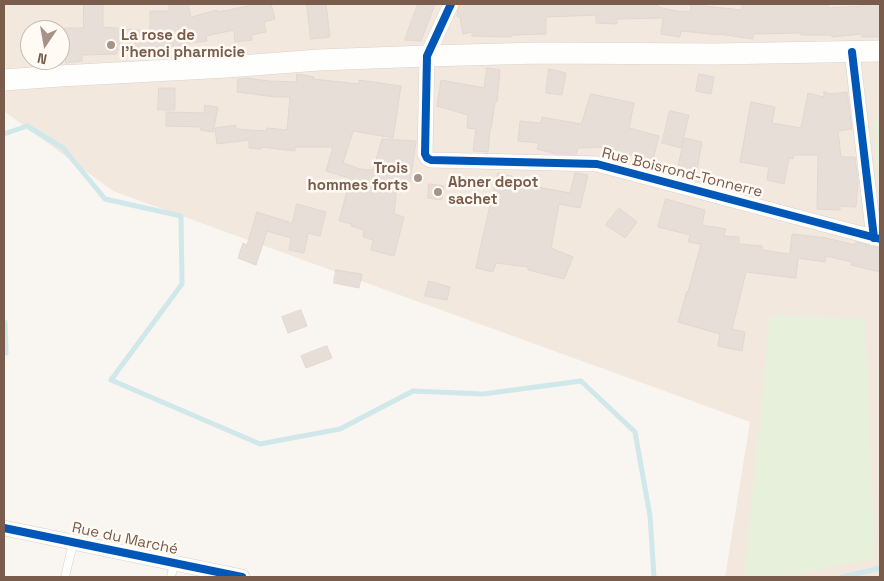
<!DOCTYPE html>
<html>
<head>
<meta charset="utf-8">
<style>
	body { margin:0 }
	#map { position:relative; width:884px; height:581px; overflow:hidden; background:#f9f5f0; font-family:"Space Grotesk",sans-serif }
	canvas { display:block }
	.frame { position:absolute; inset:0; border:5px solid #7a5c4d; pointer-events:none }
	.north { position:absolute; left:20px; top:20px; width:50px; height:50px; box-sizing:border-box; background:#fffaf3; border:1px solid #cabbb1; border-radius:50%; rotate:192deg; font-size:14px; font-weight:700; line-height:20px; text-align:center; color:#7a5c4d }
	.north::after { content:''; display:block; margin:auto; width:18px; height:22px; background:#a69286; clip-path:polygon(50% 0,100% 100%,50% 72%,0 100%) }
</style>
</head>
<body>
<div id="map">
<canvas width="884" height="581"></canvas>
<div class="frame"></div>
<div class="north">N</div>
</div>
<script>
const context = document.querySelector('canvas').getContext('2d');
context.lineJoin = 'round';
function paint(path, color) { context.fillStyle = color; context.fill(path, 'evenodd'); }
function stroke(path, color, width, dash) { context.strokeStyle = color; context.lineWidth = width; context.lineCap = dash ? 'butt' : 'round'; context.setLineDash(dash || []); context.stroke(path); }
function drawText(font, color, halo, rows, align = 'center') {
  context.font = font + ' "Space Grotesk",sans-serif'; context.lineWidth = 5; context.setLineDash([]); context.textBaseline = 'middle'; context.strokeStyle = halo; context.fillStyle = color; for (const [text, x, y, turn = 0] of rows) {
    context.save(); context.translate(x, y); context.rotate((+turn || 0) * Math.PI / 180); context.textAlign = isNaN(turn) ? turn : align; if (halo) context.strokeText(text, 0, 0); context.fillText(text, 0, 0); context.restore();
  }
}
paint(new Path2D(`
	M4,4H880V577H725L750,422L113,191L4,111ZM30,30H60V60H30Z`), '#f2e8de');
paint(new Path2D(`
	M873,120H880V201Z
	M770,315L865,319L875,558L784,577H744Z`), '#e7f0db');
stroke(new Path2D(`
	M4,134L27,126L63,148L105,199L181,216L182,284L111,380L260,444L340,429L413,391L483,394L581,381L635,432L650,516L654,577
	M4,322H5L6,353H4
	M842,577L880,568`), '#d0e8ea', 5);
const building = new Path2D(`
	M84,4H103V27L150,31V11H169V4H188L191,17L217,10L218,12L248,6V4H271L275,19L264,22L266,32L251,35L252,40L235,42L234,30L206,36L207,41L183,44L184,45L166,48V53L151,54V49L117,50V54L82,55V61L66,63L65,58H60V44H65L64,28H83Z
	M307,4H326L330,37L311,39Z
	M418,4H435L421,41L405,40Z
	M460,4H658V7L676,11L690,12L691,4H704V6L742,10V4H828V8L862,6V4H880V37H862V34L832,37V35H801V33L753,34V39L719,34V35L681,31L680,37L661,34L663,18L617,19V24L596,23V15L546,17V34L511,35V37L472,36V32L463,34L460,17L457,16Z
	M487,68L500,70L497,102H495L491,129H490L488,152L473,151L476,129L467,128L468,115L437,106L441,80L484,88Z
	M549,69L566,73L562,95L546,93Z
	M297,74L314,77L313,79L359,84V80L401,86L393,138L353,131L343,163L360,169L373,170L382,139L416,141L410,182L405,181L404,186L397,185L394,214L404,217L394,256L371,250L373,240L363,237L364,230L351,226L352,224L339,221L350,180L349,178L326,171L333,147H295V151L261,147V149L249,148V140L217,144L215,128L236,125V129L266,131L267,128L287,130L290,97H275L237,92L238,79L247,78L268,81L296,82Z
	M699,74L714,77L711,94L696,91Z
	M159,88H175V110H158Z
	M824,92L831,94L847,92L852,129L838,131L841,157H855L858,181L856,207L840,206V210L817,209L818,155H794L793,159L789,158L784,184L767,180L769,167L740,162L751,102L775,107L772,123L801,128L808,93L824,97Z
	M591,94L634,103L629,128L659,136L653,160L622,153L621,158L605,155L607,147L578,148L576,154H556L537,149L539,143L518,141L520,121L541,123L542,117L581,124Z
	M205,105L218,107L213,132L200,130L201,127L166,126V112L204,113Z
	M670,111L689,115L681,148L662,143Z
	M685,138L702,142L696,175L677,172Z
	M498,173L527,180L526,185L570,193L575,173L588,175L580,208L559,204L551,248L573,257L564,279L528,270V267L496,263L493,272L476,268Z
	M429,184L444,186L442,200L428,198Z
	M666,199L705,210L702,225L726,229L724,236L739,237V244L762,246V250L790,254L792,234L826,238L855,245L856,242L880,248V272L851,265L852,262L826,256L825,262L798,258L796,278L746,272L732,329L745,332L742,351L718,346L720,334L678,322L687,291L688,292L701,244L688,242L690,235L658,227Z
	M297,204L326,212L320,236L308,233L304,253L289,250L291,238L267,231L256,265L238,258L243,243L247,245L257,212L292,223Z
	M619,208L637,222L625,238L606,225Z
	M336,270L362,274L359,288L334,283Z
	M429,281L450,287L447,300L425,296Z
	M301,310L307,326L288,333L282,317Z
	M327,346L332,358L306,368L301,356Z`);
paint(building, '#e6ded7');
stroke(building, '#e2d8d2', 1);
const service = new Path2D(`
	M65,577L73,543
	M171,577L174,563`);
const minor = new Path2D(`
	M451,4L427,56L425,154L427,158L431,160L597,164L880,239
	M852,52L874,238
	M4,528L242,577`);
const secondary = new Path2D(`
	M4,80L60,76L227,67L319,60L427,56L540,53L715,54L880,51`);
stroke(service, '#d7d1cb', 9);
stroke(minor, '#d7d1cb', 16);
stroke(secondary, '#d9d2cb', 22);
stroke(service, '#fefefd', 8);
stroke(minor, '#fefefd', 15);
stroke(secondary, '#fefefd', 21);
stroke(new Path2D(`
	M451,4L427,56L425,154L427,158L431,160L597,164L880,239
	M852,52L874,238
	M4,528L242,577`), '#0057b8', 8);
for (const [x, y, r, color] of [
	[111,45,5,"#a69286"],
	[418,178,5,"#a69286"],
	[438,192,5,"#a69286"]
]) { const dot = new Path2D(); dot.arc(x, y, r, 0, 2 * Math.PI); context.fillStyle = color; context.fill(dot); stroke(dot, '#fffaf3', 2); }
drawText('bold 15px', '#7a5c4d', '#fffaf3', [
	["La rose de",121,36],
	["l'henoi pharmicie",121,53],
	["Trois",408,169,"right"],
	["hommes forts",408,186,"right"],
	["Abner depot",448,183],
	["sachet",448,200]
], 'left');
drawText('15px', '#7a5c4d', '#fffaf3', [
	["Rue Boisrond-Tonnerre",682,173,14],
	["Rue du Marché",125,539,12]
]);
</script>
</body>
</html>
